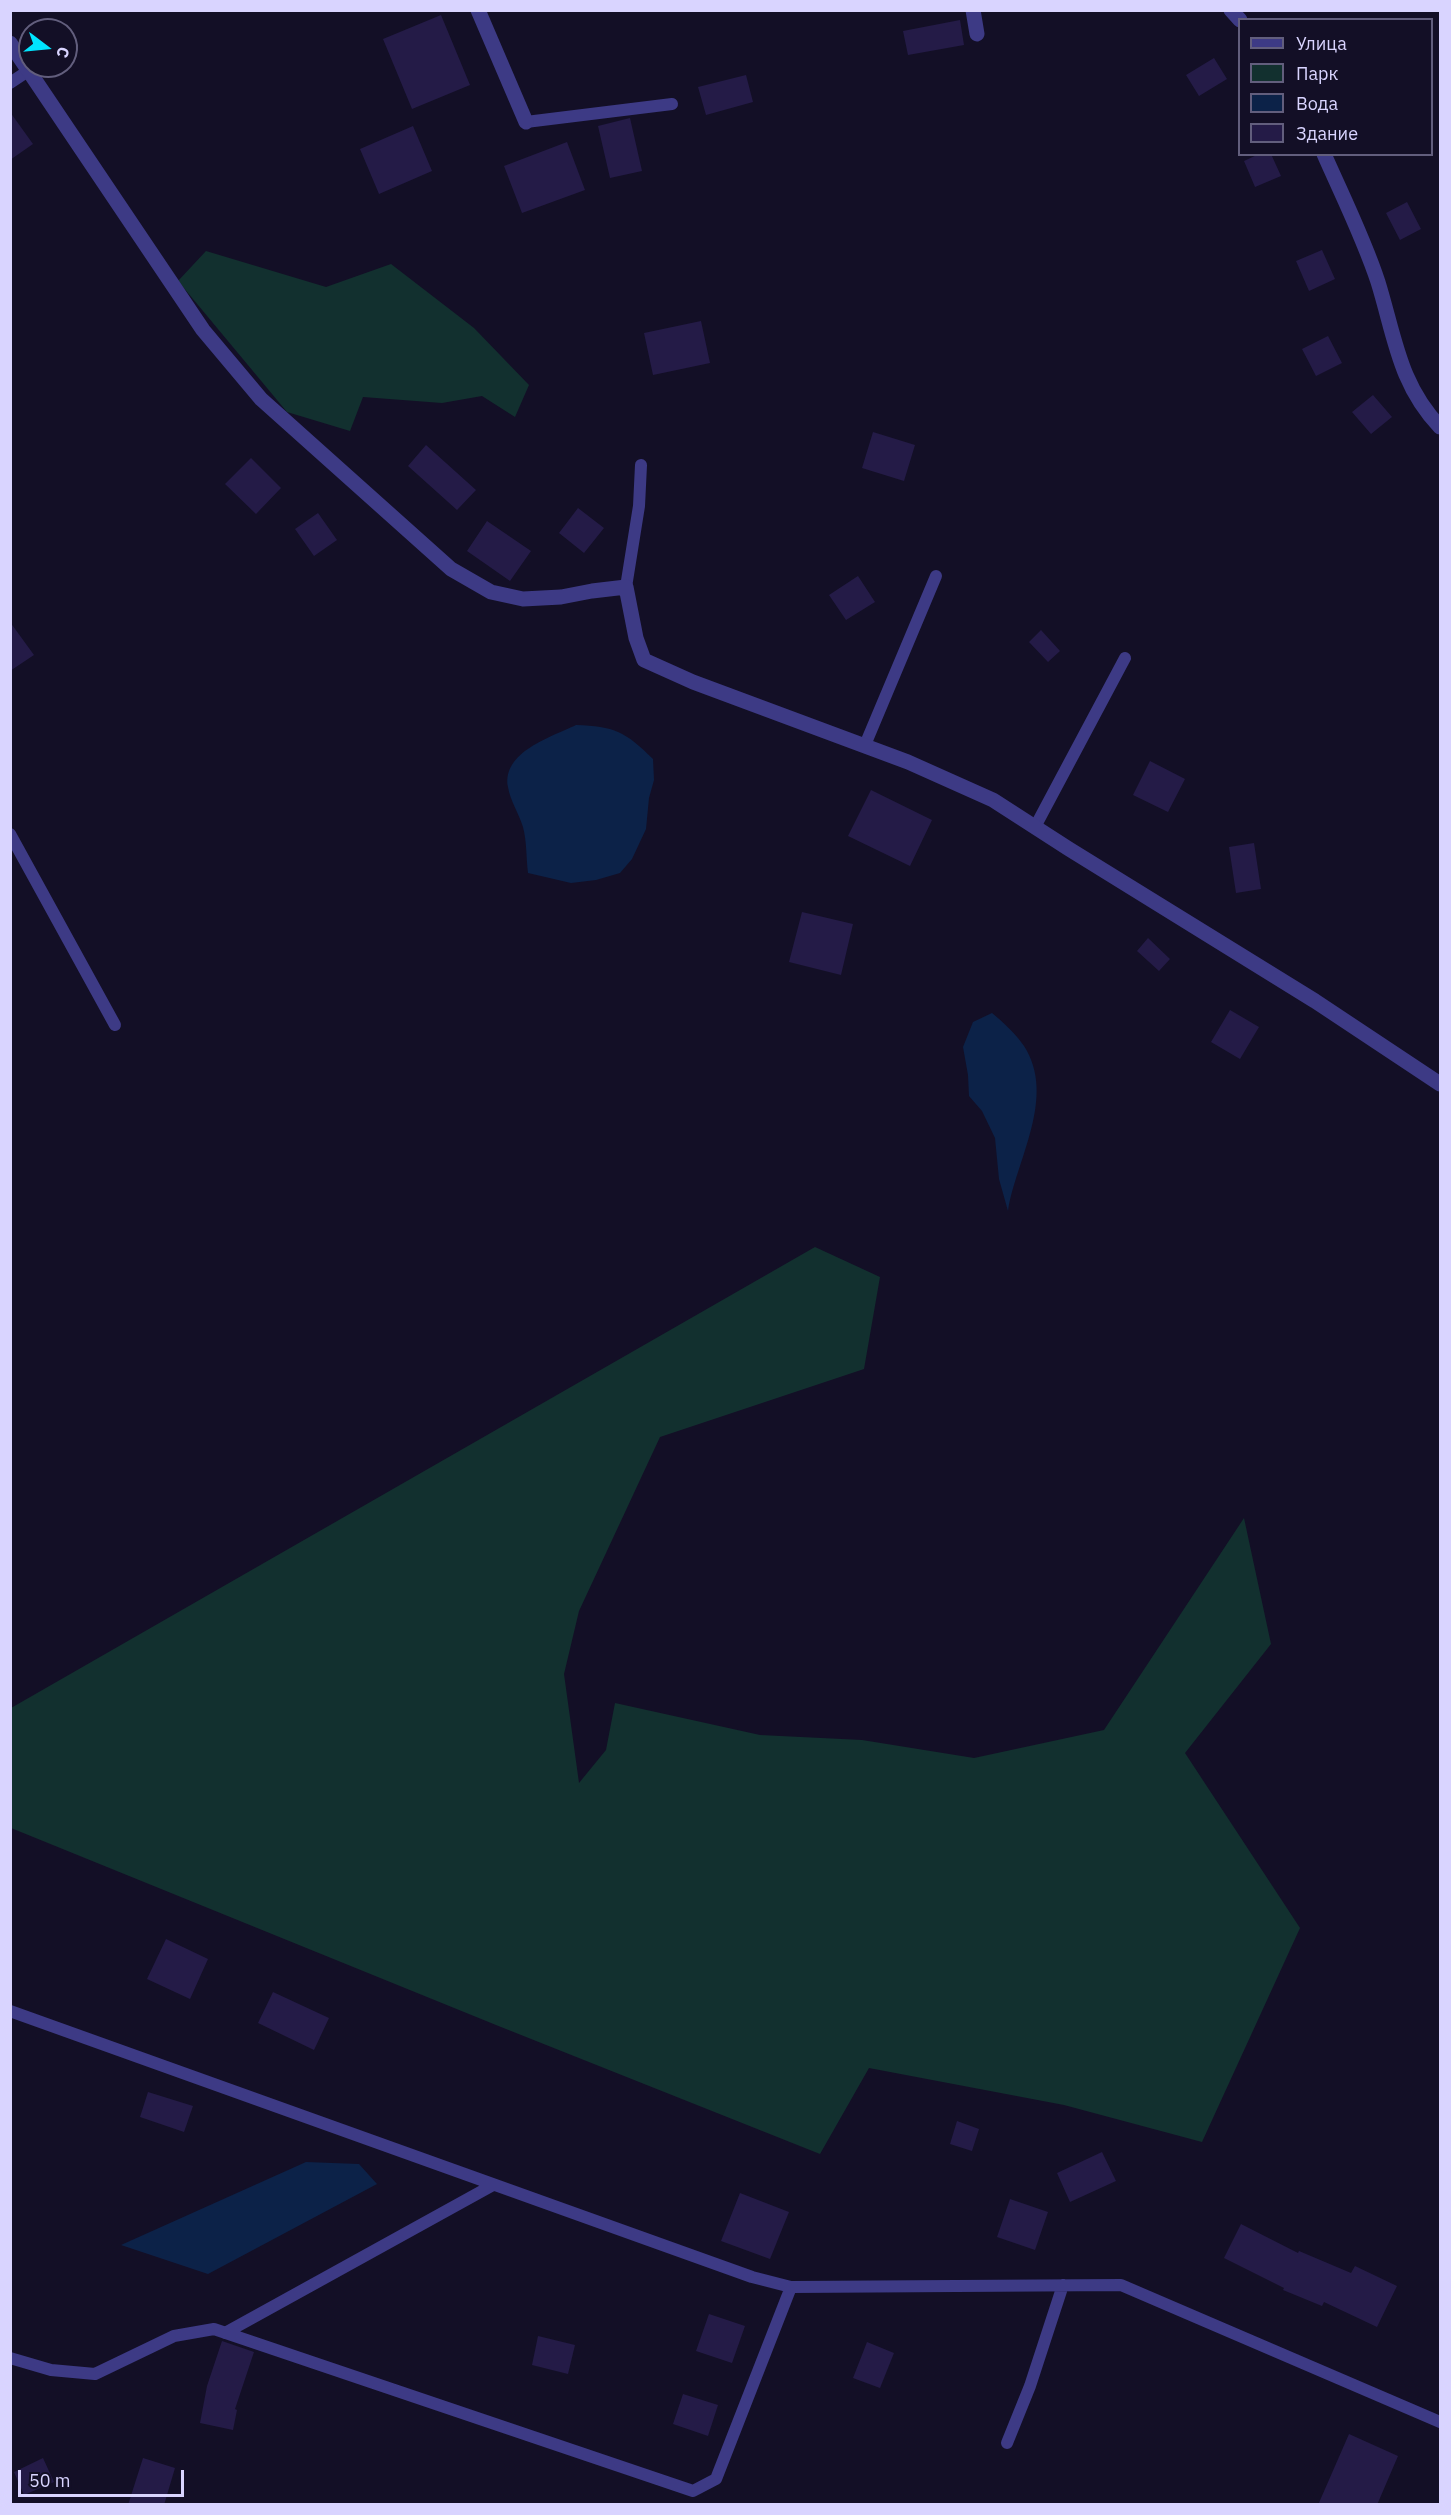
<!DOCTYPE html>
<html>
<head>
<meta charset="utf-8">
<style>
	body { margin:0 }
	#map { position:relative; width:1451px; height:2515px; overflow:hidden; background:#130f26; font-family:"IBM Plex Sans",sans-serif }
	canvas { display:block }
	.frame { position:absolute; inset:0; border:12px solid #d9d4ff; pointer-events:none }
	.legend { position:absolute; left:1238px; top:18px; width:195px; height:138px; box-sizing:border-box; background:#130f26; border:2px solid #625e7d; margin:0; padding:8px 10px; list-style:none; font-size:18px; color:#d9d4ff }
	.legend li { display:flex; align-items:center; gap:12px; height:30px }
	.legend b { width:30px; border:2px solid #625e7d }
	.north { position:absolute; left:18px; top:18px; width:60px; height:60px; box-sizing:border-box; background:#130f26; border:2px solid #625e7d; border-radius:50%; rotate:106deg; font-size:16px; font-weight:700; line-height:24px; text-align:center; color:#d9d4ff }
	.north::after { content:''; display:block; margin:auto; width:21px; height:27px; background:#00e5ff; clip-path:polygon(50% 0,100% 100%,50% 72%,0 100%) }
	.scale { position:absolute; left:18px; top:2470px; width:166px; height:27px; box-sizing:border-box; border:3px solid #d9d4ff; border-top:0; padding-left:8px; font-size:18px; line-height:21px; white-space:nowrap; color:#d9d4ff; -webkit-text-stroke:4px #130f26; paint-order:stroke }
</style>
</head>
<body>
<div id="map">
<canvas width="1451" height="2515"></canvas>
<div class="frame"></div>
<ul class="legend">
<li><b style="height:8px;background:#3d3a85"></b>Улица</li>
<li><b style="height:16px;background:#12302f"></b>Парк</li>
<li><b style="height:16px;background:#0c2248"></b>Вода</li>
<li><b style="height:16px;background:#241b47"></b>Здание</li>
</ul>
<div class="north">С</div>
<div class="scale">50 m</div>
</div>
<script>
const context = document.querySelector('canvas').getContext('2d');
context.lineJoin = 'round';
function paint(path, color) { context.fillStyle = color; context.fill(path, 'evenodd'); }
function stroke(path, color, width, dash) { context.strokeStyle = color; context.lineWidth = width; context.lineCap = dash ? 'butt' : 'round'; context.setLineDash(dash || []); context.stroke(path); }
paint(new Path2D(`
	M206,251L326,287L391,264L474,328L529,385L515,417L482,396L442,403L363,397L350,431L287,412L178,281Z
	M815,1247L880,1277L864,1369L660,1437L579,1611L564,1674L579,1783L606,1750L615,1703L760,1735L862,1740L974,1758L1104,1730L1244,1518L1271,1644L1185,1753L1300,1928L1202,2142L1064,2105L869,2068L820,2154L496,2025L11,1828V1708Z`), '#12302f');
paint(new Path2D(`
	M576,725C614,726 626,732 653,759L654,780L649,798L646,829L632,859L620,873L596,880L571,883L528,873C526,858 527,842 523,827C519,814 510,800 508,787C502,752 551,737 576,725Z
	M992,1013C1004,1023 1015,1033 1024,1046C1057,1097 1016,1160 1008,1211L999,1179L995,1138L982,1111L969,1096L968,1075L963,1047L973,1022Z
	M306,2162L359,2164L377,2184L208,2274L121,2245Z`), '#0c2248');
paint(new Path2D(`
	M441,15L470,85L412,109L383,39Z
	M960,20L964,45L908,55L903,31Z
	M1214,58L1227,79L1199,96L1186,75Z
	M746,75L753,102L706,115L698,87Z
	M10,112L33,144L10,160Z
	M630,118L642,171L610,178L598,126Z
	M413,126L432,171L379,194L360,149Z
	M567,142L585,190L522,213L504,166Z
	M1259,154H1271L1281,176L1255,187L1244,161Z
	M1407,202L1421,229L1400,240L1386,213Z
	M1322,250L1335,279L1309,291L1296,261Z
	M701,321L710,363L653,375L644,333Z
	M1328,336L1342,363L1316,376L1302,349Z
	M1373,395L1392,417L1371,434L1352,412Z
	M873,432L915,445L904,481L862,468Z
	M426,445L476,490L457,510L408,466Z
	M251,458L281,488L256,514L225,484Z
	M578,508L604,528L584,553L559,533Z
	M318,513L337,540L314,556L295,529Z
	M487,521L531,551L510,581L467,551Z
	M858,576L875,602L846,620L829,595Z
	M10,622L34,655L10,671Z
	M1041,630L1060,651L1048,662L1029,642Z
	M1150,761L1185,779L1168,812L1133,795Z
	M871,790L932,820L910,866L848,836Z
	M1254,843L1261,889L1236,893L1229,847Z
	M802,912L853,924L841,975L789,962Z
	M1148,938L1170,959L1159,971L1137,951Z
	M1230,1010L1259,1027L1240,1059L1211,1042Z
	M166,1939L208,1959L190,1999L147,1979Z
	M273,1992L329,2018L314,2050L258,2023Z
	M148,2092L193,2106L184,2132L140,2117Z
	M957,2121L979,2129L972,2151L950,2144Z
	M1102,2152L1116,2181L1070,2202L1057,2173Z
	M740,2193L789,2212L770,2259L721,2241Z
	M1010,2199L1048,2212L1035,2250L997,2237Z
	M1241,2224L1298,2253L1299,2251L1351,2273L1355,2266L1397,2286L1377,2327L1324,2302L1322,2306L1283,2290L1284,2288L1224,2258Z
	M709,2314L745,2326L732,2363L696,2351Z
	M538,2336L575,2345L568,2374L532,2365Z
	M222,2341L254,2352L235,2409L237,2410L233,2430L200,2423L207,2386Z
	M867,2342L894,2353L880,2388L853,2378Z
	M683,2394L718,2405L708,2436L673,2424Z
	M1349,2434L1398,2456L1377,2505H1318Z
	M43,2458L54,2482L24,2495L14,2472Z
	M143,2458L175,2468L164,2505H128Z`), '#241b47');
stroke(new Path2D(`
	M10,83L28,71
	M526,122L672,104
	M626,587L639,506L641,465
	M865,745L936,576
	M1035,827L1125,658
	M10,834L115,1025
	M10,2011L752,2277L791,2287L1121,2285L1440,2422
	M225,2333L493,2185
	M10,2358L51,2370L95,2374L174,2336L214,2329L693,2491L716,2479L791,2287
	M1007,2443L1030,2386L1063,2285`), '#3d3a85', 12);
stroke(new Path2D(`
	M478,10L526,122
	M973,10L977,34
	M1231,10L1240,20
	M10,43L203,330L261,399L451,569L491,592L523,599L561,597L592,591L626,587L636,638L644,660L693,682L908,762L993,800L1069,849L1315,1001L1440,1084
	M1324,154C1342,195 1364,239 1378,282C1395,337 1399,384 1440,427`), '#3d3a85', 15);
</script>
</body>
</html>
